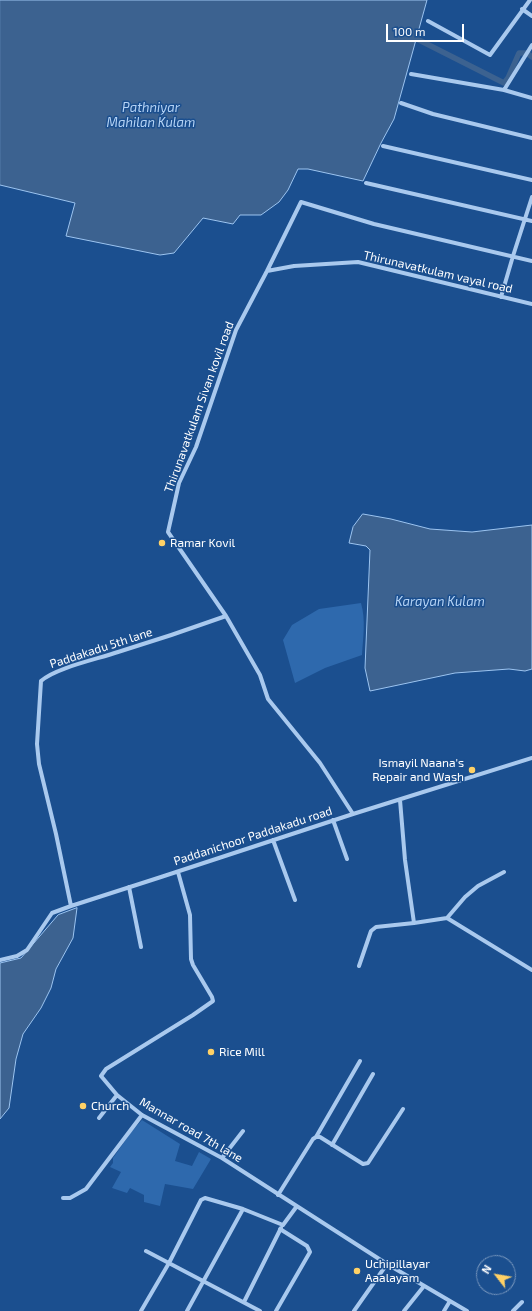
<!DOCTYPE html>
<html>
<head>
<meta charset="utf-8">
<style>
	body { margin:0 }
	#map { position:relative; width:532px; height:1311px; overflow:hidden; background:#1b4f8f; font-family:"Exo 2",sans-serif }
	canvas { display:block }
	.north { position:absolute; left:476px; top:1255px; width:40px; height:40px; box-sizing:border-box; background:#1b4f8f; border:1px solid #7695bc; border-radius:50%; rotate:301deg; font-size:11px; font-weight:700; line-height:16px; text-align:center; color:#fff }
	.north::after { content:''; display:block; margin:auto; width:14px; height:18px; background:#ffd166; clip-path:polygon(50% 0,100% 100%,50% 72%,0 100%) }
	.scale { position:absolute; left:386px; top:24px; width:78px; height:18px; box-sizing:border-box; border:2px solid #fff; border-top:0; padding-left:5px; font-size:12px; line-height:14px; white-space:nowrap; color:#fff; -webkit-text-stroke:3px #1b4f8f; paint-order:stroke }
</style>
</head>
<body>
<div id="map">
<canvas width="532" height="1311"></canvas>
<div class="north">N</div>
<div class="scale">100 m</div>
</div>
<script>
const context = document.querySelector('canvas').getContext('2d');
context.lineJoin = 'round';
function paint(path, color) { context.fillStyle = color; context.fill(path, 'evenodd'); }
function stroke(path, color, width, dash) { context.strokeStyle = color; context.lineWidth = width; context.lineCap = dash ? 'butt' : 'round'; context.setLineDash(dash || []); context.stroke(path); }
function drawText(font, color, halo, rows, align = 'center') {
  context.font = font + ' "Exo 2",sans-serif'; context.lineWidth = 3; context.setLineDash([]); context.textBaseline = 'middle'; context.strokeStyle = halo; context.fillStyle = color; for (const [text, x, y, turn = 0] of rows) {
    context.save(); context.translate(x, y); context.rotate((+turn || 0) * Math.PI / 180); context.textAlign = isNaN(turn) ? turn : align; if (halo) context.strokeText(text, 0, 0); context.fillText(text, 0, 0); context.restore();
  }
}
paint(new Path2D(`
	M361,603C366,620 363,638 362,655L325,668L295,683L283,640L292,625L319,609Z
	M142,1120L180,1144L175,1161L192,1166L199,1152L211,1159L193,1189L165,1184L160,1206L144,1202V1195L130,1188L127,1193L112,1188L121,1172L110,1167L113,1163V1158L132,1131Z`), '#2e69ad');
const water = new Path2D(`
	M0,0H427L394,119L381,143L363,181L308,169H298L288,190L279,202L261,215H240L233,224L203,218L174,253L160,255L66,236L75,203L0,185Z
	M363,514L391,519L430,529L472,532L532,525V669L525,671L509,669L455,673L370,691L365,668L370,550L366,546L349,543L353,527Z
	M77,908L73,938L56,969L51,988L41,1008L23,1034L16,1059L9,1108L0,1119V963L21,958L58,915Z`);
paint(water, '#3c6290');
stroke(water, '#9cc4f0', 1);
stroke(new Path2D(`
	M417,39L504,83L508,78L519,53H527L532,57`), '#3c6290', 5.5);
stroke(new Path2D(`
	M522,9L532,16
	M428,21L490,55L530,0
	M411,74L504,90L532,98
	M504,90L532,45
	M401,103L433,114L532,138
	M383,146L532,180
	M366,183L532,221
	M267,271L294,266L358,262L532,304
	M501,297L513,256L532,197
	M400,800L405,860L414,923L447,918L532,970
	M353,814L320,763L268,699L260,675L226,616L168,532L179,483L196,447L236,330L267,271L301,202L374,224L532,261
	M333,820L347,859
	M273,840L295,900
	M178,872L190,915L191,959L193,965L212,997L213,1001L193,1015L106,1069L101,1076L117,1095L142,1115L222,1158L387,1264L467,1311
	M129,887L141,947
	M71,906L56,834L39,764L37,744L41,681C55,668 98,659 118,652C154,641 190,629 226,616
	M447,918L465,897L478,886L504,872
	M0,960L17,956L27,950L52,913L71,906L161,877L353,814L532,758
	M359,966L371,931L376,927L414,923
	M99,1118L117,1095
	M316,1137L360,1061
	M332,1145L373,1074
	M222,1158L243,1131
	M278,1195L313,1139L316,1137H320L363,1164L368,1163L403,1109
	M63,1198H70L86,1189L142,1115
	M146,1251L260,1311
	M244,1302L281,1228
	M141,1311L169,1263L201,1200L205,1198L243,1209L283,1225L297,1206
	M187,1311L243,1209
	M276,1311L310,1252L307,1246L280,1229
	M354,1311L387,1264
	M404,1311L424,1286
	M444,1311L450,1301
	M513,1311L522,1302`), '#a9c9ee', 4);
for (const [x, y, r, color] of [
	[162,543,4,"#ffd166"],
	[472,770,4,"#ffd166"],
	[211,1052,4,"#ffd166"],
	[83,1106,4,"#ffd166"],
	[357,1271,4,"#ffd166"]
]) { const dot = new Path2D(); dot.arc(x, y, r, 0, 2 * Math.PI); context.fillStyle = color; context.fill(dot); stroke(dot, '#1b4f8f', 1.5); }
drawText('12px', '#fff', '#1b4f8f', [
	["Thirunavatkulam vayal road",438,272,13],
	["Thirunavatkulam Sivan kovil road",199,407,-70],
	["Paddakadu 5th lane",101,648,-18],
	["Paddanichoor Paddakadu road",253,836,-18],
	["Mannar road 7th lane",191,1130,30]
]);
drawText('12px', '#fff', '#1b4f8f', [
	["Ramar Kovil",170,543],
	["Ismayil Naana's",464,763,"right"],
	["Repair and Wash",464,777,"right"],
	["Rice Mill",219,1052],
	["Church",91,1106],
	["Uchipillayar",365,1264],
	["Aaalayam",365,1278]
], 'left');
drawText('italic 13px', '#b5d3f5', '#1b4f8f', [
	["Pathniyar",151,108],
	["Mahilan Kulam",151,123],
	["Karayan Kulam",440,602]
]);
</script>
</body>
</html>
